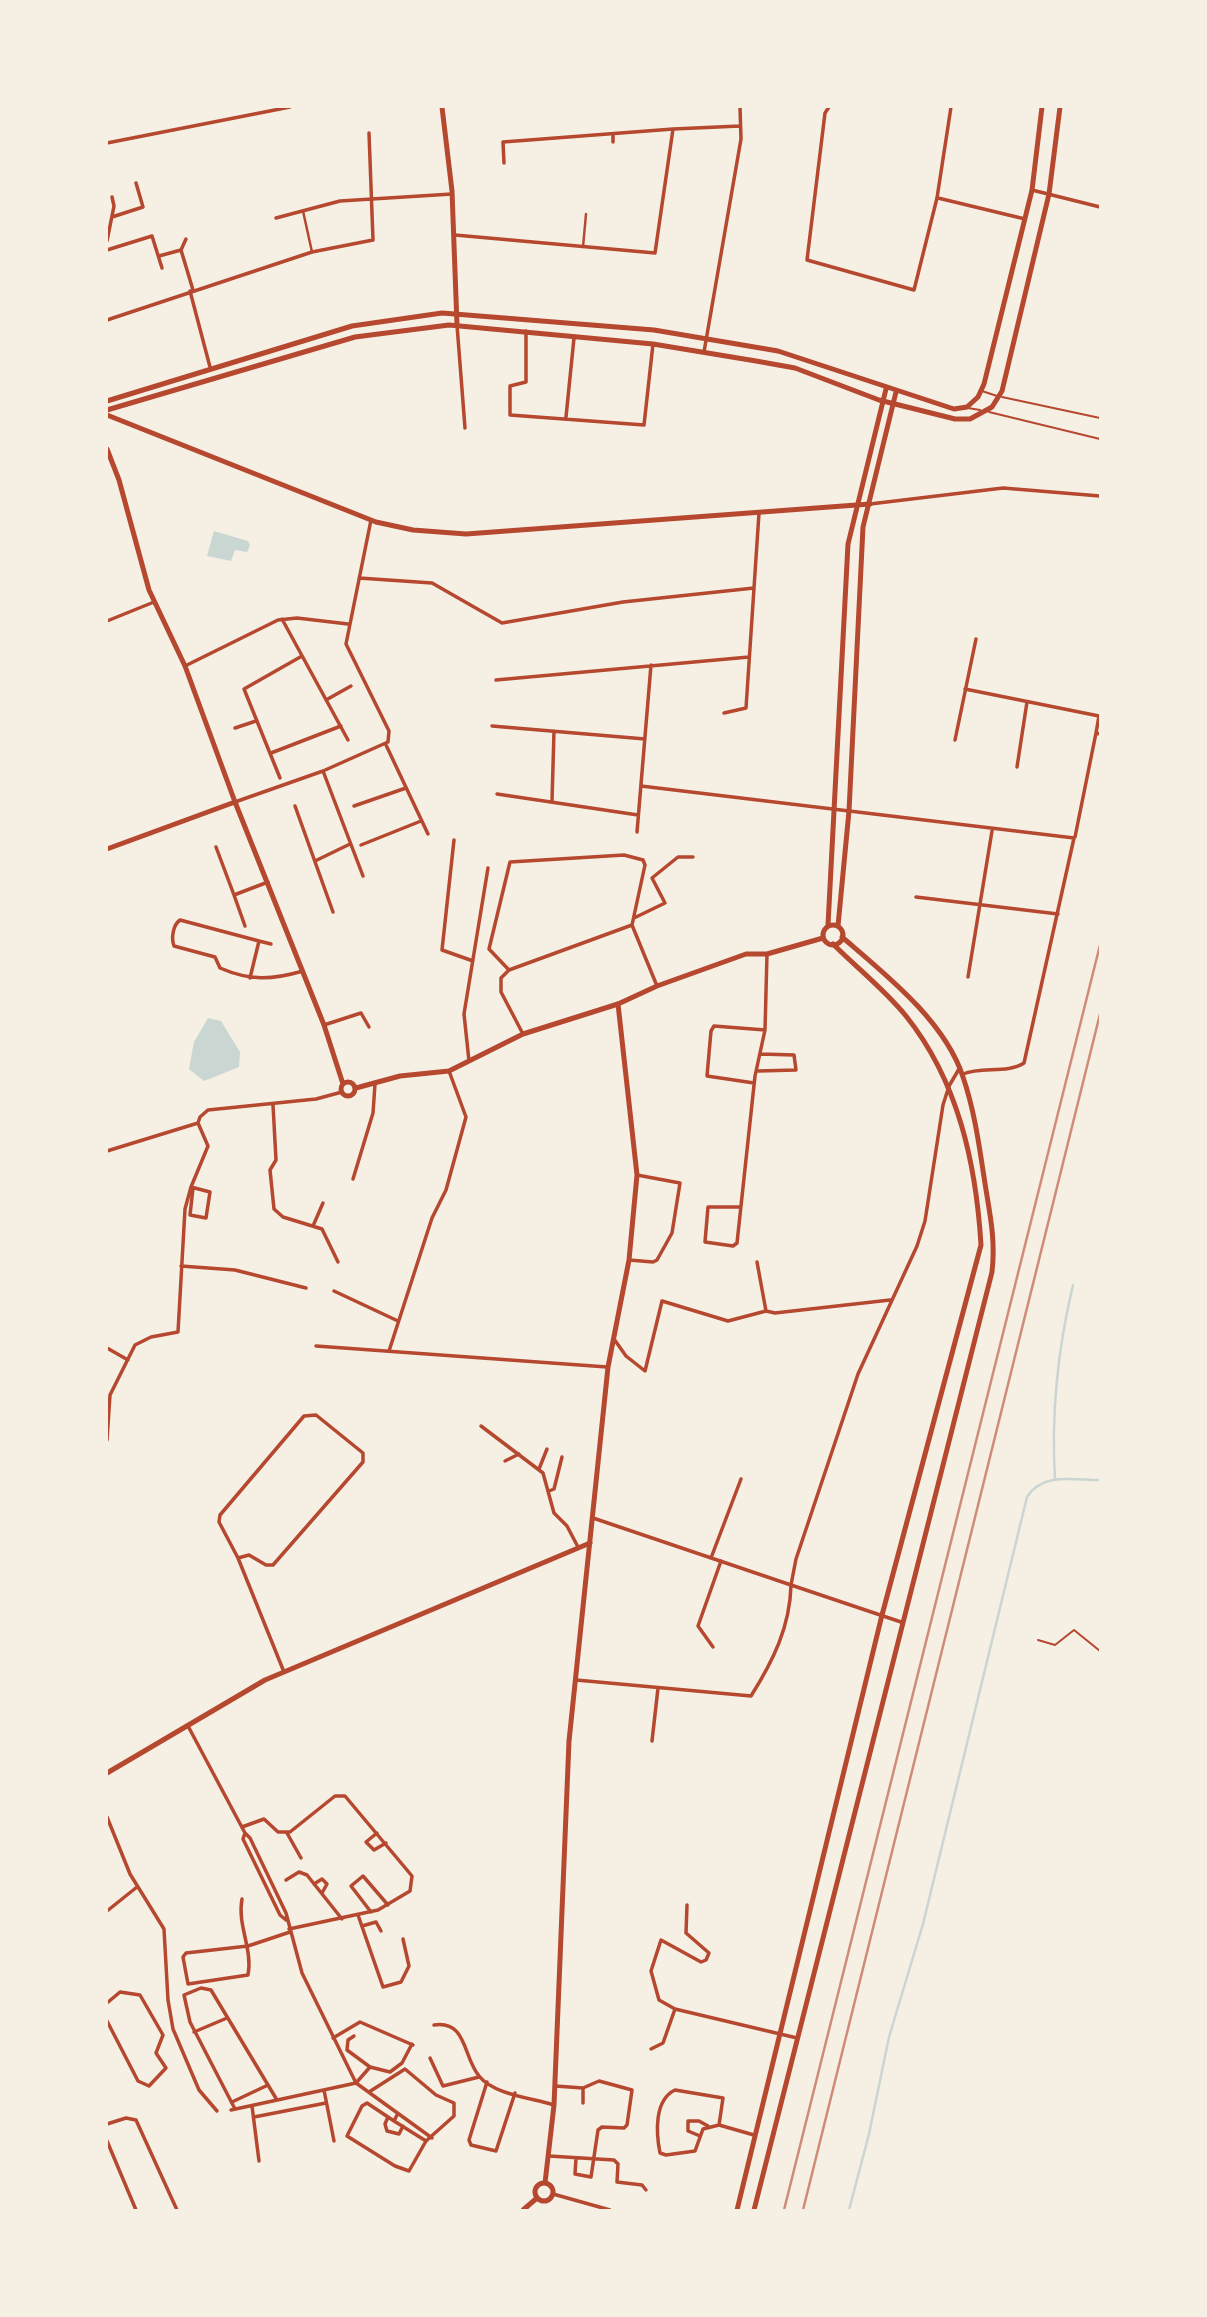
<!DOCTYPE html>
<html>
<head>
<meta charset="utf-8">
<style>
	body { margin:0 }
	#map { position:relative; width:1207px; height:2317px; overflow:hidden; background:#f6efe4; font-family:Mulish,sans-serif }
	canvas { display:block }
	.frame { position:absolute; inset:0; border:108px solid #f6efe4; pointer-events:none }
</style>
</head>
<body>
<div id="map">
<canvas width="1207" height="2317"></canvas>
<div class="frame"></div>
</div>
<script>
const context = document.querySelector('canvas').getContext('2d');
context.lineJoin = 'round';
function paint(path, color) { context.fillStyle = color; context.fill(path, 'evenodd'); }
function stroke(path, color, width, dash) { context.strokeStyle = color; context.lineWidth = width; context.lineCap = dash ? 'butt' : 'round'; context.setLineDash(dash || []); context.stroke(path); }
paint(new Path2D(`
	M214,531L248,541L250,545L247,552L235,550L231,561L207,556Z
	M208,1018L221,1021L240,1052L239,1067L204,1081L189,1069L194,1042Z`), '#c9d6d2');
stroke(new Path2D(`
	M1055,1479C1051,1414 1058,1348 1073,1285
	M849,2210L869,2134L889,2037L923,1924L1027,1497C1042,1472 1074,1480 1100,1480`), '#c9d6d2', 2.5);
stroke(new Path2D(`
	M982,391L997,396
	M1002,397L1100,418
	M968,408L980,410
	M989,412L1100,439
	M1038,1640L1055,1645L1074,1630L1100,1651`), '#b5482f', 2);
stroke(new Path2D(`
	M303,211L312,252
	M583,247L586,214`), '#b5482f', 2.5);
stroke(new Path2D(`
	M829,107L825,113L807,260L914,290L937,198L951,107
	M673,129L740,126
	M613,135V142
	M107,143L290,107
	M1032,190L1100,207
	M938,198L1025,219
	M112,217L143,207L136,183
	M276,218L340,201L452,194
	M455,235L655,253L673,129L503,142L504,163
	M186,239L181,250L193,290
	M107,241L114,206L112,197
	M107,250L152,236L162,268
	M159,256L181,250
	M190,291L210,367
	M107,320L312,252L373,240L369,133
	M457,325L465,428
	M526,331V382L510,386V415L644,425L653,344
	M704,352L741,139L740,107
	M566,417L574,338
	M870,504L1003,488L1100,496
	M359,578L432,583L502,623L623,602L754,588
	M282,619L348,740
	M107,621L154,602
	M185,666L278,620L297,618L348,624
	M496,680L749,657
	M965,689L1099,716L1096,733
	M326,700L351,686
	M724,713L746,708L759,513
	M492,726L645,739
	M235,728L256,721
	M955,740L976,639
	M386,745L428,834
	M271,753L341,726
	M1017,767L1027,702
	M323,771L363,876
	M280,778L244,689L302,656
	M641,786L1074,838L1024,1063C1007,1074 982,1066 963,1074
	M497,794L638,815
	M552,801L554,731
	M235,802L323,771L388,742L389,731L346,644L371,520
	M295,806L333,912
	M354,806L406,788
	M637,832L651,665
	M1075,837L1096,733L1100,734
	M454,840L442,950L473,961
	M361,845L421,821
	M216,847L234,895L268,882
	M315,861L350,844
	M234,895L245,926
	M916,897L1058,914
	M634,918L665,903L652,878L678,857H693
	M259,941L271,944
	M509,970L489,949L510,862L624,855L643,860L645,865L632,925
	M968,977L992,831
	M250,978L259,941L180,920C173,925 171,938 174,946L215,957L220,968C250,981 272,980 303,971
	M324,1025L361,1013L369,1027
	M523,1034L501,992V978L509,970L632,925L657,986
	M469,1061L464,1014L488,868
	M758,1071L796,1070L794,1055L761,1054
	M754,1083L707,1076L711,1031L714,1026L765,1030
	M273,1105L276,1160L270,1170L274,1209L283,1217L322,1229L338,1262
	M107,1151L198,1123
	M353,1179L373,1113L375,1084
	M191,1187L210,1192L206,1218L190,1215L193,1188
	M740,1207H708L705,1242L733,1246L737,1243L755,1076L765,1030L767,954
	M313,1226L323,1203
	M629,1260L653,1262L657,1260L672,1233L680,1183L637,1175
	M757,1262L766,1311L775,1313L890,1300
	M181,1266L235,1270L306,1288
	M334,1291L398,1321
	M614,1339L626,1356L645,1371L662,1301L728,1321L766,1311
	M316,1346L607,1367
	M107,1348L128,1360
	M389,1351L432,1218L446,1190L466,1117L449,1071
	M481,1426L543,1473L554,1513L567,1526L578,1547
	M107,1440L110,1395L135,1345L151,1337L178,1332L185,1209L191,1187L208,1146L198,1123L200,1117L208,1110L316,1099L342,1092
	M505,1461L519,1454
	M539,1469L547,1449
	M549,1491L554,1489L562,1457
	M593,1518L791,1585L796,1559L858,1374L917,1246L925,1221L943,1105L949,1086L959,1069
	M238,1558L249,1555L266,1565H273L363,1462V1453L316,1415L304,1416L220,1515L219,1522L238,1558L284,1672
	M711,1558L741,1479
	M713,1647L698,1626L721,1561
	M576,1680L751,1696C773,1661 790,1627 791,1585L901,1622
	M188,1726L245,1833L250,1838L286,1913L302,1973L356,2083L432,2138
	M652,1741L658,1688
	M107,1817L130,1874L164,1929L168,2000L173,2029L199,2090L217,2111
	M242,1827L264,1819L278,1832H290L335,1796H345L412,1876L410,1891L378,1910L289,1929
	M245,1833L243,1839L280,1915L286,1920
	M287,1833L301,1858
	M377,1833L366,1842L374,1850L386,1843
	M286,1880L299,1872L307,1875L342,1919
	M314,1884L322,1879L327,1884L322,1893
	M242,1899C237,1925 253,1949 248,1975L188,1984L183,1957L186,1953L248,1946L290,1932
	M687,1905L686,1933L709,1953L706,1960L701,1962L661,1940L651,1971L659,2000L675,2009L797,2038
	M107,1911L137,1887
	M371,1912L351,1886L363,1876L388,1905
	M358,1915L383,1987L401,1982L409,1966L403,1939
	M362,1926L376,1922L381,1931
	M107,2003L120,1992L140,1995L163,2035L156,2053L166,2068L149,2086L138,2081L107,2021
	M434,2025C467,2020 463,2057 479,2076C494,2095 533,2098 554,2105
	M194,2032L227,2018
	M354,2036L348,2040L347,2050L370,2067
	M333,2038L360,2022L413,2045
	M651,2049L663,2043L675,2009
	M430,2058L443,2086L479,2077
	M487,2082L469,2140L471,2145L496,2151L515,2093
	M555,2086L583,2088L599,2081L632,2090L627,2125L624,2128L602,2127L598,2130L591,2177L575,2174L576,2158
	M324,2090L334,2141
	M369,2092L405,2069L436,2095L454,2103V2116L426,2141
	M232,2102L268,2085
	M583,2103V2088
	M252,2106L259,2161
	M235,2109L190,2022L184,1995L201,1988L211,1990L277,2100
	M231,2110L356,2083L370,2067L390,2072L402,2063L412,2044
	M254,2117L326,2103
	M388,2117L385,2124L387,2131L399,2134L403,2126
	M394,2121L367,2103L362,2106L347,2136L395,2166L409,2171L426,2141L394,2121L397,2115
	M107,2124L126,2118L136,2120L177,2210
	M719,2125L703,2129L695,2151L666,2155L660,2153C656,2133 654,2100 675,2090L723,2098L719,2125L754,2135
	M700,2136L688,2131V2121H699L708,2126
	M107,2141L136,2210
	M549,2156L614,2160L618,2164L617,2182L642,2185L646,2190
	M553,2194L610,2210`), '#b5482f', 3.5);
stroke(new Path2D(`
	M442,107L452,191L457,325
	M107,415L376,522L413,530L466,534L870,504
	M107,449L119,480L149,590L185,666L235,802L324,1025L343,1084
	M107,849L235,802
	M341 1089a7 7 0 1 1 14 0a7 7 0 1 1-14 0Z
	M356,1088L400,1076L449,1071L523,1034L618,1004
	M107,1773L265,1680L590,1543
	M737,2210L882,1615L981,1245C976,1163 958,1081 906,1016C885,990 857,968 833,944
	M754,2210L992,1272C996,1237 989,1211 984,1177C979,1144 974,1109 963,1077C945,1021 885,974 842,937`), '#b5482f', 5);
stroke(new Path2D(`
	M107,401L352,326L442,313L654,330L778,351L954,409L967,407L978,397L984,384L1032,190L1042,107
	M107,410L355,337L449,325L653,344L756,361L795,368L879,400L955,419H970L992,407L1002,391L1049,194L1060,107
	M828,925L848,544L886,389
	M823 935a10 10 0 1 1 20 0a10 10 0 1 1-20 0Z
	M838,926L849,811L863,527L896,392
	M545,2183L554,2105L569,1741L608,1367L629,1260L637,1175L618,1004L657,986L746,954H767L823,938
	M535 2192a9 9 0 1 1 18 0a9 9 0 1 1-18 0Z
	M523,2210L537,2198`), '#b5482f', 5);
stroke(new Path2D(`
	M784,2210L1100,945
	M803,2210L1100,1014`), '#cf8b77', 2.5);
</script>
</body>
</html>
